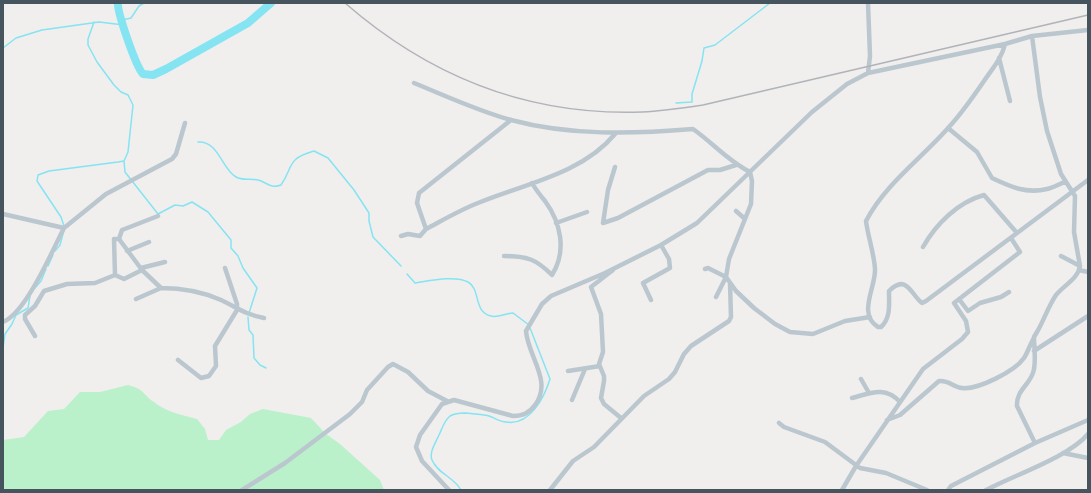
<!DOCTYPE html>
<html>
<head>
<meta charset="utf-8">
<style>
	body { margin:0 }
	#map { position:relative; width:1091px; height:493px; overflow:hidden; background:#f1eeee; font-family:Poppins,sans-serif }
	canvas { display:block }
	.frame { position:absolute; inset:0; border:4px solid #45545d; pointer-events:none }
</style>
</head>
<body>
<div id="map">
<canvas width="1091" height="493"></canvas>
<div class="frame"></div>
</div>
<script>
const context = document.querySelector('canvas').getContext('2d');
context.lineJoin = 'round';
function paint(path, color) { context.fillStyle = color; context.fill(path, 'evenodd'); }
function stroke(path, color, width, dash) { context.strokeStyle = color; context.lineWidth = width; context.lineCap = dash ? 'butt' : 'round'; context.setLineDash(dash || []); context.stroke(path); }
paint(new Path2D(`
	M128,385C146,390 141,393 154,402C166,412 182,415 197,419L205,429L208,440H219L226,430L241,422L250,414L263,409L311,418L324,432L283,462L238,490H3V440L24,437L48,411L64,409L80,392H100Z
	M326,434L340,444L380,480L384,490H246Z`), '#baf1ca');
stroke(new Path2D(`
	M122,20L131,18L139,6L144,3
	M3,48L16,38L42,30L99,22L124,25
	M676,103L692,102V94L702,61L704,48L715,45L770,3
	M198,142C219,141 221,168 236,177C243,181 250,178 258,180C266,182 271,189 281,185C294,166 286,159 314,151L328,158L354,190L369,213V221L373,237L401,266
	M124,161L125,172L158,214L175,205L183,206L192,202L208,212L231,240V248L238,256L243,268L257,288L249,313
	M64,226L61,217L37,181L38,175L49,171L118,162L124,161L128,152L133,105L128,95L121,92L114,85L97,62L88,45V39L94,22
	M55,251L60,245L64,230
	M48,266L53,255
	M407,274L415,283C429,281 455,275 468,282C481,289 473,312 491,316C498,318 506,313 513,313L529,325
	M35,288L41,281L46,269
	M248,317L249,330L253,335L254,358L260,365L266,368
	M3,348L5,334L12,324L16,315L28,308L30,296
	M461,490C454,477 438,474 432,460C429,453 435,444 438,437C442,430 443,422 450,416C455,413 459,413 465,413C473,414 481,414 489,416C495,418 500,422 506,422C530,426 544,398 550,379L530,328`), '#84e4f1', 1.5);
stroke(new Path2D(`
	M118,3C117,12 136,67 143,74L153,75L166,69L248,23L271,3`), '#84e4f1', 8);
stroke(new Path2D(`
	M868,3L870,56L868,73
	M1032,36L1040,97L1047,131L1061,174L1075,196L1074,232L1080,266C1078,279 1064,285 1056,295C1048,307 1044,320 1037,332L1034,337C1034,347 1036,359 1034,369C1032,384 1016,389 1017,406L1035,443
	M1005,44C1002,58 992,69 984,81C973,97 962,113 949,127C922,158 885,184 866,221C868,237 874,253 875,269C876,287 857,314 878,327H881C891,318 889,304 889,291C907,273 911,295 922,303L926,301L1088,180
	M999,58L1010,101
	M414,83C446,96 478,111 511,120C570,136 633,134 693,129C713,143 728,161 750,172L752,181L751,204L729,259L726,277L716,297
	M948,128L977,152L992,178C1011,187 1026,194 1047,189C1053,188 1059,184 1065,182
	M615,167L608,190L603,223L618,218L708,170H720L736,165
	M736,211L745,219
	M3,214L64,228L106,194L172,159L176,154L185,123
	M556,223L587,212
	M426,229L417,203L419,193L511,120
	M401,236L408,234L420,236L426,229C443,220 460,210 478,203C524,184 582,174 615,134
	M119,239L122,230L158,216
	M923,247C936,224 958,202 984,195L1017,233
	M127,251L149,242
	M504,256C527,256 536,259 552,275C567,251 561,223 545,201C540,195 536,190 532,183
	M1061,256L1080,266
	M141,268L165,262
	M705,269L708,268L726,277L736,291L754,308L775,324L790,332L813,334L845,321L870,317
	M613,270L591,287L601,314L603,352L599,364L604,376V381L601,398L604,404L621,418
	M1079,270L1088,272
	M115,275L114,239H119L142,270L161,288C181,288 203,292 221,300C238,308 244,314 264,318
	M136,299L161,288
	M959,299L968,311L980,303L1001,297L1009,292
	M651,300L643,283L670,268L669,259L661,245
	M3,322C26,313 52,251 64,228
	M35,336L25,319V315L35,306L44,291L67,284L95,283L115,275L124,279L142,270
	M1034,351L1088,316
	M178,360L201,378L209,376L216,366L215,346L237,310V304L225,268
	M568,371L600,366
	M861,379L869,393
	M852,398C871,393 885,386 900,402
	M572,400L585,369
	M887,420L900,415L939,381C949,380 953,387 962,388C978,390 1015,371 1024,358C1028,352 1030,344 1034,338
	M779,423L784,427L825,442L860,468L886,473L927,490
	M1063,453L1088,458
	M242,490L285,463L350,414L362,402L367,390L388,367L393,364L408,372L428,391L447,401
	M449,490L422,461L416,447L420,435L442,404L454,400L513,416C523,416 529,413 535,405C553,381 528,357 526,331L542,304L551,296L605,273L661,245L697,223L812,112L847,84L868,73L1005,44L1032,36L1088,30
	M550,490L573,461L594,447L644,396L669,379L675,372L684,354L691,346L729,321L731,317L730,283
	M842,490L856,466L923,369L962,339L968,332L966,321L954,303L1020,252L1011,238
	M948,490L951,486L1035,443L1088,420
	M986,490C1014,475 1069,457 1088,434`), '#bbc7ce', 4.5);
stroke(new Path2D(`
	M345,3C430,77 529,116 642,112C663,111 683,108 703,105L1088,15`), '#b0b4b9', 1.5);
</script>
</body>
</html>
